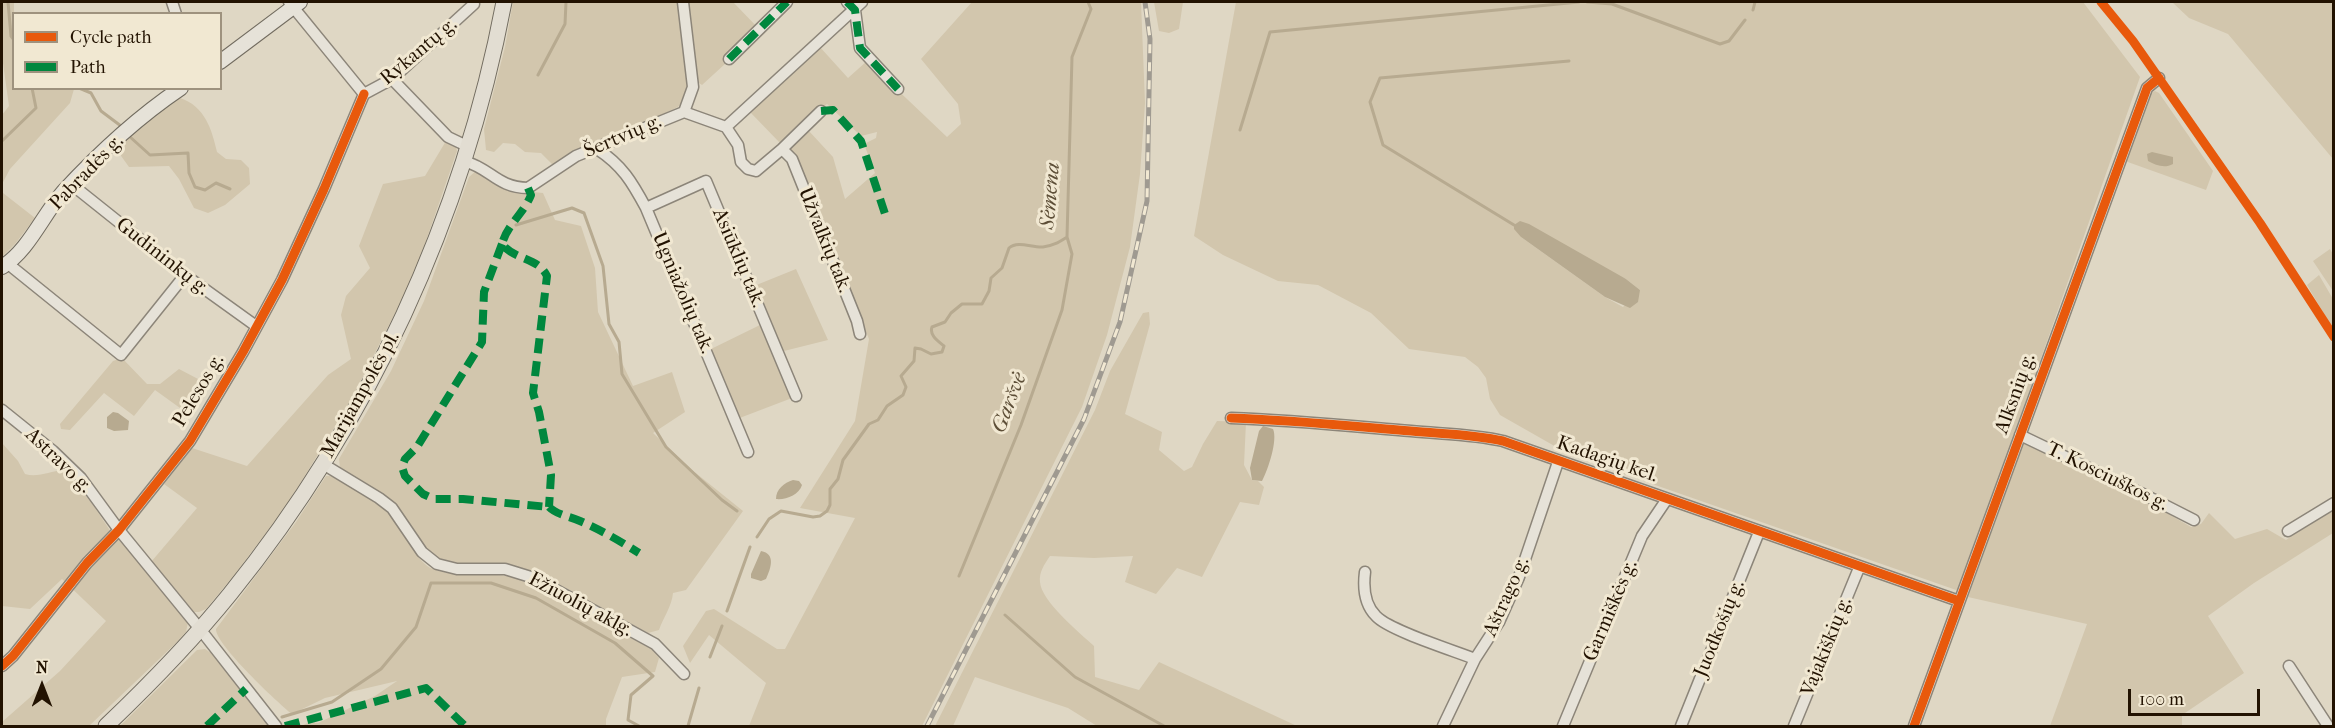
<!DOCTYPE html>
<html>
<head>
<meta charset="utf-8">
<style>
	body { margin:0 }
	#map { position:relative; width:2335px; height:728px; overflow:hidden; background:#dfd7c4; font-family:"IM FELL French Canon",serif }
	canvas { display:block }
	.frame { position:absolute; inset:0; border:3px solid #221201; pointer-events:none }
	.legend { position:absolute; left:12px; top:12px; width:210px; height:78px; box-sizing:border-box; background:#f1e8d2; border:2px solid #9e927e; margin:0; padding:8px 10px; list-style:none; font-size:18px; color:#221201 }
	.legend li { display:flex; align-items:center; gap:12px; height:30px }
	.legend b { width:30px; border:2px solid #9e927e }
	.north { position:absolute; left:12px; top:656px; width:60px; height:60px; -webkit-text-stroke:4px #f1e8d2; paint-order:stroke; rotate:0deg; font-size:16px; font-weight:700; line-height:24px; text-align:center; color:#221201 }
	.north::after { content:''; display:block; margin:auto; width:21px; height:27px; background:#221201; clip-path:polygon(50% 0,100% 100%,50% 72%,0 100%) }
	.scale { position:absolute; left:2128px; top:689px; width:132px; height:27px; box-sizing:border-box; border:3px solid #221201; border-top:0; padding-left:8px; font-size:18px; line-height:21px; white-space:nowrap; color:#221201; -webkit-text-stroke:4px #f1e8d2; paint-order:stroke }
</style>
</head>
<body>
<div id="map">
<canvas width="2335" height="728"></canvas>
<div class="frame"></div>
<ul class="legend">
<li><b style="height:8px;background:#e8590c"></b>Cycle path</li>
<li><b style="height:8px;background:#00873e"></b>Path</li>
</ul>
<div class="north">N</div>
<div class="scale">100 m</div>
</div>
<script>
const context = document.querySelector('canvas').getContext('2d');
context.lineJoin = 'round';
function paint(path, color) { context.fillStyle = color; context.fill(path, 'evenodd'); }
function stroke(path, color, width, dash) { context.strokeStyle = color; context.lineWidth = width; context.lineCap = dash ? 'butt' : 'round'; context.setLineDash(dash || []); context.stroke(path); }
function drawText(font, color, halo, rows, align = 'center') {
  context.font = font + ' "IM FELL French Canon",serif'; context.lineWidth = 6; context.setLineDash([]); context.textBaseline = 'middle'; context.strokeStyle = halo; context.fillStyle = color; for (const [text, x, y, turn = 0] of rows) {
    context.save(); context.translate(x, y); context.rotate((+turn || 0) * Math.PI / 180); context.textAlign = isNaN(turn) ? turn : align; if (halo) context.strokeText(text, 0, 0); context.fillText(text, 0, 0); context.restore();
  }
}
paint(new Path2D(`
	M2,2H14V12L16,13L14,14V88L74,89L70,103L10,169L2,184L3,193L35,218L15,244L2,257V115L9,106L2,56Z
	M513,2H678L689,85L685,99L678,107L553,165L541,153L525,152L515,144L503,143L494,152L486,150L484,129L505,47Z
	M685,2H733L761,31L702,85L696,81Z
	M972,2H1141L1145,103L1140,174L1130,247L1107,335L1082,407L922,726H749L766,683L709,635L690,663L683,646L706,611L714,609L777,649H785L855,518L800,508L855,421L869,339L797,160L789,147L808,130L833,157L845,199L875,173L864,144L876,138L877,132L861,136L827,104L781,144L750,112L819,46L848,78L867,61L947,137L961,124L958,104L921,59Z
	M1154,2H1183L1179,29L1169,33L1159,31Z
	M1236,2H2083L2140,77L1959,591L1595,464L1558,448L1500,415L1490,399L1486,378L1478,367L1465,357L1409,349L1371,313L1318,285L1278,281L1223,255L1194,236ZM1521,237L1626,279L1640,290L1623,307L1605,297Z
	M2172,2H2329L2333,4V159L2228,34L2189,18Z
	M2155,91L2159,93L2213,171L2206,190L2125,161L2151,93Z
	M180,98C205,106 212,130 217,152L226,159L241,160L249,168L250,184L225,205L208,213L194,208L179,179L169,166L129,167L119,153V146L141,124Z
	M446,141L456,146L457,151L414,276L350,402L287,505L235,574L206,609L199,612H194L151,562L197,508L164,484L192,448L247,466L328,375L351,359L341,315L346,296L370,268L359,246L383,184L425,176Z
	M477,170L503,189L543,193L555,220L581,226L595,268L598,312L633,386L672,372L685,412L653,433L692,470L743,511L686,590L673,593C672,606 663,618 659,630L648,633L544,577L520,568L491,564H450L434,558L424,548L403,515L382,493L340,468L339,459L391,371L424,301L469,177Z
	M2330,249L2333,254V291L2313,261Z
	M796,269L828,340L780,352L754,286Z
	M2319,275L2333,299V329L2307,285Z
	M1149,312L1150,324L1125,414L1162,432L1159,450L1184,471L1192,467L1203,444L1217,421L1246,422L1244,465L1252,480L1258,481L1264,487L1259,505L1240,502L1202,577L1177,568L1156,594L1125,582L1133,556L1094,558L1050,556C1044,565 1039,572 1040,582C1041,601 1080,633 1094,646L1095,677L1139,690L1159,662L1297,726H1097L1068,708L975,677L953,726H935L1095,410L1110,371L1143,313Z
	M760,325L792,398L737,419L709,350Z
	M122,358L147,384H160L179,369L200,380L203,393L194,412L187,413L155,390L134,416L104,393L70,430L61,429L60,424L113,361Z
	M2024,442L2141,498L2191,527L2201,524L2209,513L2235,539L2267,529L2286,540L2333,507V533L2254,583L2208,616L2244,673L2182,715V725L2175,726H2050L2087,624L1968,597Z
	M2,443L18,461L25,474C38,478 50,471 63,470L91,502L111,532L128,549L188,622L186,632L176,643L89,726H2V722L60,671L106,621L62,579L30,609L2,606Z
	M326,476H334C357,489 380,501 398,521C409,535 416,563 433,569C459,579 489,572 516,577L651,649L659,658L655,672L622,677L606,719V726H301L310,722L318,723L375,696L397,681L325,698L292,714C278,703 215,644 216,629L296,522Z
	M205,649L211,653L268,726H120L197,650Z`), '#d2c6ad');
paint(new Path2D(`
	M2152,152L2173,157V164C2164,169 2156,165 2148,161L2147,154Z
	M1520,221L1529,224L1626,279L1640,290L1638,302L1630,308L1605,297L1521,237L1514,229V225Z
	M113,412L118,413L129,421L128,430L114,431L107,428V417Z
	M1263,426L1273,429C1278,440 1268,470 1262,481L1252,480L1250,468L1259,431Z
	M793,480L799,481L802,485C799,495 786,500 776,499C776,489 784,483 793,480Z
	M761,551C776,554 771,568 766,579L761,581L751,578V574Z`), '#b7aa90');
stroke(new Path2D(`
	M8,2L11,36L14,40
	M1587,2L1612,4L1720,44L1729,41L1745,20
	M1753,10L1755,2
	M538,75L565,24L566,2
	M79,88L91,93L101,111L121,126
	M1240,130L1270,32L1579,2
	M129,136L150,155L188,153L189,173L195,187L205,190L216,183L230,189
	M2,141L36,108L32,88
	M516,225L572,208L584,213L603,266L609,324L619,342L622,374L666,447L722,500L737,511
	M1514,225L1383,145L1370,102L1380,78L1569,61
	M757,537L769,519L781,511L813,517L820,516L827,511L830,505V489L838,479L843,460L869,424L878,420L887,406L903,395L906,387L901,376L914,361L915,348L921,349L931,354L942,352L944,346C938,341 929,335 932,327L945,322L951,313L962,304H982L989,291L991,278L1002,268L1009,248C1018,240 1032,248 1043,247C1053,246 1059,242 1067,237L1072,57L1091,9L1088,2
	M959,576L1021,425L1062,310L1072,254L1067,237
	M727,611L750,547
	M1005,615L1075,677L1164,726
	M710,657L722,626
	M282,717L332,702L381,669L416,627L431,583H491L536,598L615,643L653,676L631,695L628,720L639,726
	M688,726L699,688`), '#b7aa90', 3);
const street = new Path2D(`
	M172,2L176,14
	M289,2L364,94L392,79L474,4
	M847,2L855,10L860,48L898,89
	M729,59L787,2
	M392,79L448,137L469,147
	M684,112L726,127L738,145L741,162L748,169L756,171L782,149L821,111
	M726,127L862,2
	M597,149C622,165 632,182 646,208L748,452
	M782,149L792,159L857,321L860,334
	M464,161C492,169 496,187 528,188L576,156L684,112L693,87L683,2
	M71,184L185,275L256,326
	M646,208L706,181L796,396
	M7,263L121,355L185,275
	M2,410L53,451L81,478L119,530L200,629L276,726
	M1231,418C1291,420 1351,426 1411,431C1441,434 1473,434 1503,441L1959,601
	M2020,435L2141,493L2194,520
	M323,464L379,498L392,508L422,552L437,564L457,569H505L534,578L655,644L684,674
	M2288,531L2334,503
	M1365,572C1363,588 1364,604 1376,616C1388,630 1455,651 1475,659
	M2,666L13,656L87,563L119,530L190,441L243,352L282,280L324,189L364,94
	M2289,666L2328,726
	M1443,726L1475,659L1499,622L1519,577L1558,462
	M1563,726L1642,536L1667,499
	M1681,726L1759,532
	M1794,726L1859,568
	M1914,726L2147,88L2159,78`);
const secondary = new Path2D(`
	M220,62L300,2
	M2,267C29,250 42,216 63,192C98,154 138,117 181,88`);
const primary = new Path2D(`
	M106,726C150,684 192,641 230,594C369,422 463,218 504,2`);
stroke(street, '#8c8579', 13);
stroke(secondary, '#716b5f', 16);
stroke(primary, '#716b5f', 17);
stroke(street, '#e6e2d8', 10);
stroke(secondary, '#e6e2d8', 14);
stroke(primary, '#e2ddd2', 15);
const rail = new Path2D(`
	M927,726L1084,419L1120,322L1147,201L1150,39L1145,2`);
stroke(rail, '#9f9a91', 5);
stroke(rail, '#f1e8d2', 3, [9]);
stroke(new Path2D(`
	M847,2L855,10L860,48L898,89
	M729,59L787,2
	M821,111L833,110L861,141L886,217
	M528,188L531,195C524,213 507,225 502,244C514,260 538,257 547,276L533,393L539,412L551,475L549,507
	M502,244L484,292L482,342L417,447L405,459L402,467L405,476L423,494L434,499H463L549,507
	M549,507C557,515 569,516 580,521C601,530 620,541 639,553
	M207,726L246,689
	M285,726L426,688L465,726`), '#00873e', 8, [15, 8]);
stroke(new Path2D(`
	M2101,2L2133,41L2260,223L2334,337
	M1231,418C1291,420 1351,426 1411,431C1441,434 1473,434 1503,441L1959,601
	M2,666L13,656L87,563L119,530L190,441L243,352L282,280L324,189L364,94
	M1914,726L2147,88L2159,78`), '#e8590c', 9);
drawText('20px', '#221201', '#f1e8d2', [
	["Rykantų g.",419,52,-40],
	["Šertvių g.",623,137,-23],
	["Pabradės g.",87,173,-46],
	["Užvalkių tak.",824,240,68],
	["Gudininkų g.",162,257,38],
	["Asiūklių tak.",738,258,67],
	["Ugniažolių tak.",682,293,67],
	["Pelesos g.",199,391,-59],
	["Alksnių g.",2016,394,-70],
	["Marijampolės pl.",361,395,-61],
	["Kadagių kel.",1607,460,19],
	["Astravo g.",58,461,44],
	["T. Kosciuškos g.",2107,477,26],
	["Aštrago g.",1507,597,-66],
	["Ežiuolių aklg.",580,605,28],
	["Garmiškės g.",1611,611,-67],
	["Juodkošių g.",1720,629,-68],
	["Vajakiškių g.",1827,647,-68]
]);
drawText('italic 21px', '#5d4e37', '#f1e8d2', [
	["Sėmena",1051,196,-85],
	["Garšvė",1010,403,-69]
]);
</script>
</body>
</html>
